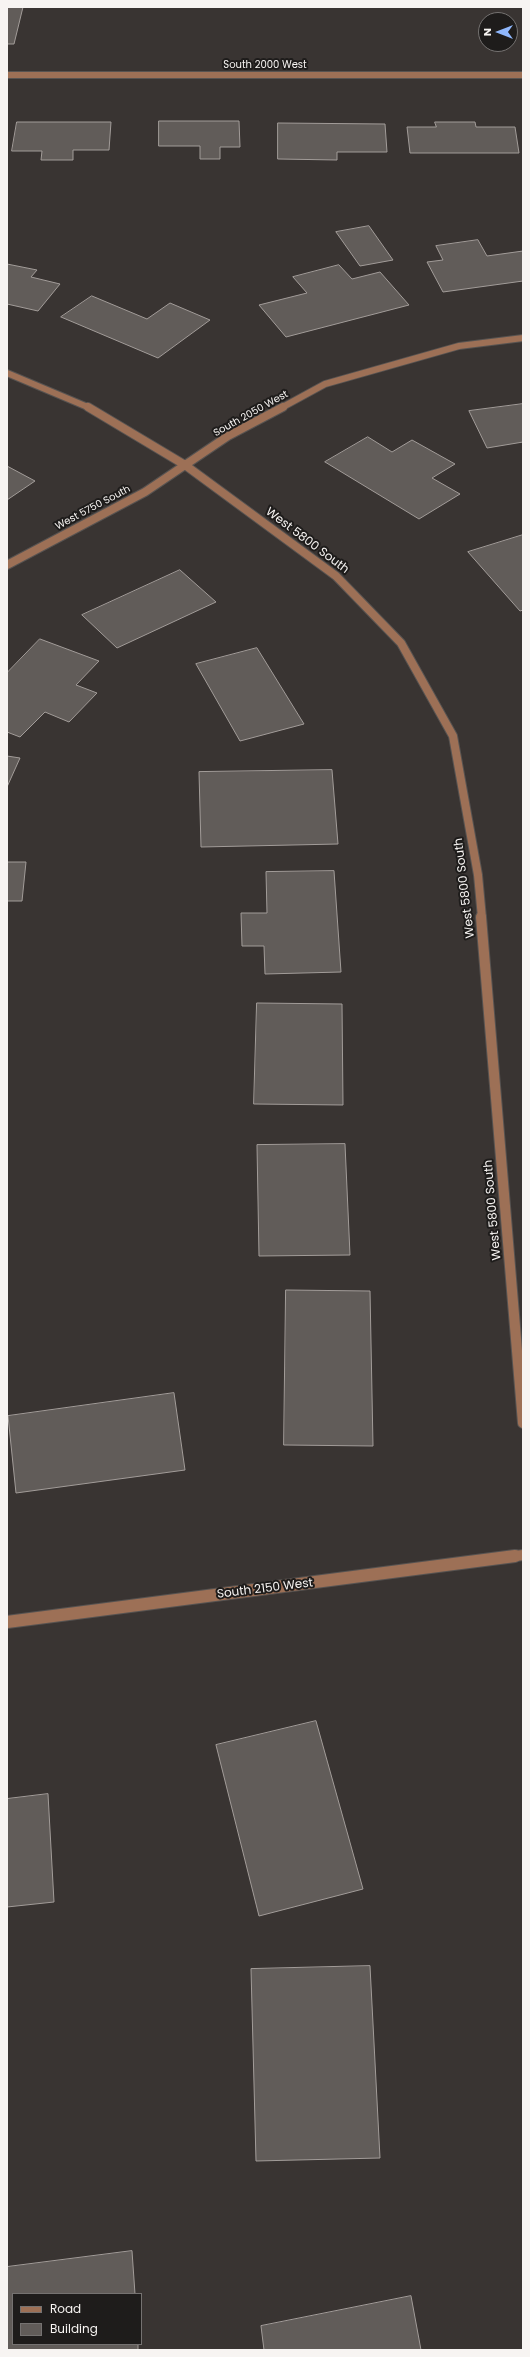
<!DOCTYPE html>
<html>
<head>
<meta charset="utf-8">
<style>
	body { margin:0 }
	#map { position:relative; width:530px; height:2357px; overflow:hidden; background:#393432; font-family:Poppins,sans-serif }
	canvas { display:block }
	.frame { position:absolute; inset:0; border:8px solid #f7f4f2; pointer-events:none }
	.legend { position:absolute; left:12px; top:2293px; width:130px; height:52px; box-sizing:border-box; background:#1e1c1b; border:1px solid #757271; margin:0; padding:5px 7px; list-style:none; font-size:12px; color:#f7f4f2 }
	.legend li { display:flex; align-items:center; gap:8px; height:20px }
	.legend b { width:20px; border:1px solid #757271 }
	.north { position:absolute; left:478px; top:12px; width:40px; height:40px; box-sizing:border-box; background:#1e1c1b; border:1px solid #757271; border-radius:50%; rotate:270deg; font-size:11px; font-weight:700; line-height:16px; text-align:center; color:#f7f4f2 }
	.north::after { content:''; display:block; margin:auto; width:14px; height:18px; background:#90b8fd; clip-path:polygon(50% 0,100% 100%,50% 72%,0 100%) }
</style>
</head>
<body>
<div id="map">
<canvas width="530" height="2357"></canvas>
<div class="frame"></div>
<ul class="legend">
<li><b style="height:5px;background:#9d7056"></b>Road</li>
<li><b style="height:11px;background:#615c59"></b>Building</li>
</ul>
<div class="north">N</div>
</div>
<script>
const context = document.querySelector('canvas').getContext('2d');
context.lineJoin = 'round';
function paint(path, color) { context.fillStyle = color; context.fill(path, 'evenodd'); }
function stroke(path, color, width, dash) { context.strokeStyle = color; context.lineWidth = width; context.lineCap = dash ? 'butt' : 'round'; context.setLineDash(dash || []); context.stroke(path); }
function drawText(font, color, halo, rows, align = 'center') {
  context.font = font + ' Poppins,sans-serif'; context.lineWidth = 4; context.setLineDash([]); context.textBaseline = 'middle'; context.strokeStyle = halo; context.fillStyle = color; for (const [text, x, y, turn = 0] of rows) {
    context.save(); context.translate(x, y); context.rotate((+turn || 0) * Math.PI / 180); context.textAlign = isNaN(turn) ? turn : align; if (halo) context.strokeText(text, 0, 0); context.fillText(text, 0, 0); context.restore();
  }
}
const building = new Path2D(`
	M7,7H23L14,44H7Z
	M159,121H239L240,147H220V159H200V146H159Z
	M17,122H111L109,150H73V160H41L42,151H12Z
	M435,122H475L476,127H515L519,153H410L407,127H436Z
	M278,123L385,124L387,152H337V160L278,159Z
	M369,226L393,260L360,266L336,232Z
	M478,240L487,256L523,251V281L443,292L427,262L443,260L436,246Z
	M7,264L37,270L31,277L60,284L38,311L7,304Z
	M339,265L352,279L380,272L409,305L286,337L259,305L307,293L293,277Z
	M92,296L147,319L170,303L210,320L158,358L61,317Z
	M523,404V442L487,448L469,411Z
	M368,437L392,452L412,440L455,464L432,478L460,494L419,519L325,462Z
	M7,466L35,481L7,500Z
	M523,535V610L520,611L468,552Z
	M180,570L216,602L117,648L82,615Z
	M40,639L99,661L76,685L97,693L69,722L45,712L20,737L7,732V673Z
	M257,648L304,724L240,741L196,664Z
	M7,756L20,758L7,787Z
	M332,770L338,844L201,847L199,772Z
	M7,862H26L22,901H7Z
	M334,871L341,972L265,974L264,946H242L241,913H267L266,872Z
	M257,1003L342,1004L343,1105L254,1104Z
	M345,1144L350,1255L259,1256L257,1145Z
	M286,1290L370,1291L373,1446L284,1445Z
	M174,1393L185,1470L16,1493L8,1416Z
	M316,1721L363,1889L259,1916L216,1745Z
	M48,1794L54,1902L7,1907V1799Z
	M370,1966L380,2158L256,2161L251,1969Z
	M132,2251L135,2294H13V2344H138V2350H7V2267Z
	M411,2296L421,2350H264L261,2326Z`);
paint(building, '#615c59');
stroke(building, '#a29c99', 1);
const minorFar3 = new Path2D(`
	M7,75H523
	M7,373L90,408
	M281,408L325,384L459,346L523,338`);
const minorFar2 = new Path2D(`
	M88,407L185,465L336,576L401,643L453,736L478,875L482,918
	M7,565L145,492L228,436L283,407`);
const minorFar1 = new Path2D(`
	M481,917L523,1423
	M508,1557L523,1555`);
const minor = new Path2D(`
	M7,1622L515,1556`);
stroke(minorFar3, '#575351', 8);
stroke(minorFar2, '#575351', 10);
stroke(minorFar1, '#575351', 12);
stroke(minor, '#575351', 14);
stroke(minorFar3, '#9d7056', 6);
stroke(minorFar2, '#9d7056', 8);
stroke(minorFar1, '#9d7056', 10);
stroke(minor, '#9d7056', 12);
drawText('10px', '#f7f4f2', '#1e1c1b', [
	["South 2000 West",265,65],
	["South 2050 West",251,414,-29],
	["West 5750 South",93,508,-28]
]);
drawText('12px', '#f7f4f2', '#1e1c1b', [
	["West 5800 South",307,541,37],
	["West 5800 South",465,888,-97],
	["West 5800 South",493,1210,-95],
	["South 2150 West",265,1589,-7]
]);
</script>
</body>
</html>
